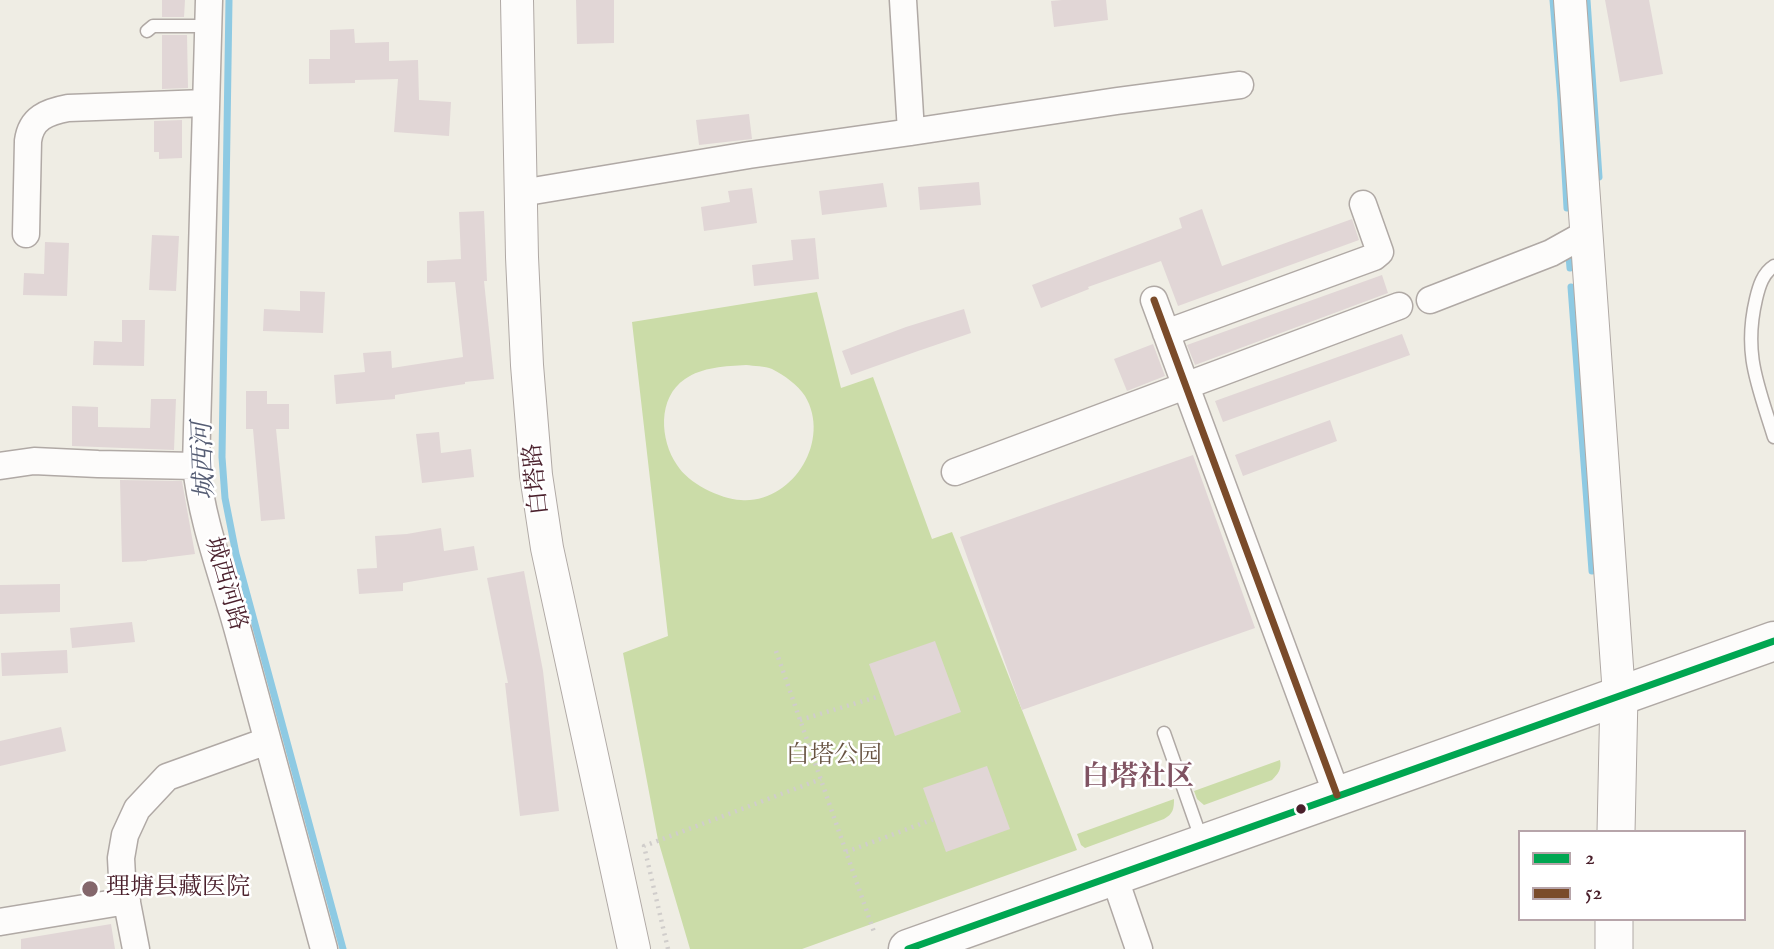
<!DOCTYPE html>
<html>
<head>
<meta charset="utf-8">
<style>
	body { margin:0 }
	#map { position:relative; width:1774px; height:949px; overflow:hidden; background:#efede4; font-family:"IM FELL English",serif }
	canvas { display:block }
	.legend { position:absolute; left:1518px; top:830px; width:228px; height:91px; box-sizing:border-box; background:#fff; border:2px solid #b7a5aa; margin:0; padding:9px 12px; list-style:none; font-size:21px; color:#4a1f2b }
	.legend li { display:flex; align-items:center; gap:14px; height:35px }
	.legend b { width:35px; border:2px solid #b7a5aa }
</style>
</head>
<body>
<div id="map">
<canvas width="1774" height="949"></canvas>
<ul class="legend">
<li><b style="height:9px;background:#00a651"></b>2</li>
<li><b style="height:9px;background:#7a4b2a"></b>52</li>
</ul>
</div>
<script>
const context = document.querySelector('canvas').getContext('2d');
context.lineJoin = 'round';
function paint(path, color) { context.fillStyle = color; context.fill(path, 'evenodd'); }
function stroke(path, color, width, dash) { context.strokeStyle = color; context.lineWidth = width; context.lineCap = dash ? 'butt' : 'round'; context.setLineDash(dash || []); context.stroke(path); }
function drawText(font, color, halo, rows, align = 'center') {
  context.font = font + ' "IM FELL English","Noto Serif SC",serif'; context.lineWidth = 5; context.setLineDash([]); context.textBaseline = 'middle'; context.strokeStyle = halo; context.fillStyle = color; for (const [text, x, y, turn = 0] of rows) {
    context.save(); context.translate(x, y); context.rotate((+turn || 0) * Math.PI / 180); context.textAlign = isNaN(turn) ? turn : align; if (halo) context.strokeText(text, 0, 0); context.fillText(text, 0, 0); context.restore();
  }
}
paint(new Path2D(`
	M817,292L841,388L873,377L932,539L952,532L1077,850L802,949H690L658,840L623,653L668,636L632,322ZM746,365C754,366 765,366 772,369C784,375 798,385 805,396C832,441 792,504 741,500C720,499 688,483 677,465C660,440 657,398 685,379C702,367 726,366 746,365Z
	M1280,760C1282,769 1278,774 1272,780L1204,805L1197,799L1194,791Z
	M1174,799C1174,809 1173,814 1164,819L1085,848L1081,845L1077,834Z`), '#cbdca8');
stroke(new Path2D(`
	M229,0L222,457L225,498L236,554L343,949
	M1553,0L1561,100L1567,208
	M1587,0L1599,177
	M1569,256L1570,268
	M1571,287L1592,571`), '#8ecae3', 7);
paint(new Path2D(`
	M162,0H185L184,17H162Z
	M576,0H614V43L577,44Z
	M1062,0H1106L1108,20L1054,27L1051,1Z
	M1605,0H1649L1663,74L1620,82Z
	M354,29L355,43L389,42V61L418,60L419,100L451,102L449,136L394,132L398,79L355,80V83L309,84V59H330V30Z
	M162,35H187L188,88L162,89Z
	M749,114L752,139L699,145L696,120Z
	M182,120V158L159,159V152H154V121Z
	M979,182L981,205L920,210L918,187Z
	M883,183L887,207L822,215L819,191Z
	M752,188L757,223L704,231L701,207L730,202L728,191Z
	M1202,209L1222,266L1352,219L1359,240L1178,306L1161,261L1088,287L1089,289L1041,308L1032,285L1182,228L1179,218Z
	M484,211L487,281H484L494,379L465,382V384L395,395V399L336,404L334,375L365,372L363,353L391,351L392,368L463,357L455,282L427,283V261L461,259L459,212Z
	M152,235L179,236L176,291L149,290Z
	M815,238L819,279L754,286L752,265L793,260L791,240Z
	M45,242L69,243L67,296L23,295L24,273L44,274Z
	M1382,275L1388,293L1195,365L1187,345Z
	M300,291L325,292L323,333L263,331L264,309L300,311Z
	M964,309L971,333L918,351L851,375L842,351L906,327Z
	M122,320H145L144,366L93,365L94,341L122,342Z
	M1402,334L1410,355L1223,422L1215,401Z
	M1153,344L1165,376L1127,391L1114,359Z
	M246,391H267V404H289V429H276L285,519L261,521L253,429H246Z
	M151,399H176L174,450L72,446V406L98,407V427L150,428Z
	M1330,420L1337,441L1243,476L1235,455Z
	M439,432L441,453L471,449L474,477L422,483L416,434Z
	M1193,455L1255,628L1022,710L960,537Z
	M120,480L182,481L195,554L147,560V561L122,562Z
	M441,528L444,551L474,546L478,570L403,583V591L359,594L357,569L377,568L375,536L407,534Z
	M524,571L543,671L559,811L520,816L505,683H508L487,578Z
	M60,584V612L0,614V585Z
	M132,622L135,642L72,648L70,628Z
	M935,641L961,712L895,736L869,664Z
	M67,650L68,673L2,676L1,653Z
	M61,727L66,751L0,766V741Z
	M987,766L1010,829L946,852L923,788Z
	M111,924L115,949H21V939Z`), '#e1d6d6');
const service = new Path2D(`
	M147,31L153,26H208
	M1774,266C1763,273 1759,286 1756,299C1743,354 1758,385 1774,437
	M1164,733L1202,841`);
const minor = new Path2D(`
	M209,0L196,466C202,523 223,576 238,631C266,737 295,843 324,949
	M903,0L911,132
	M521,193L749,155L911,132L1117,101L1240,85
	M26,234L28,141C31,118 47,112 68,108L206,103
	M1154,300L1337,795
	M1430,300L1551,253L1587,233
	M1166,333L1374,257L1380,252L1363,204
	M0,466L34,461L98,464L196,466
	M955,472L1399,306
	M1114,876L1139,949
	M0,922L127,901
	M136,949L122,877L121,858L125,835L137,809L167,777L267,741`);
const tertiary = new Path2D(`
	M517,0L522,257L527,365L536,475L547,548L634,949
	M1570,0L1619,695`);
const secondary = new Path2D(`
	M1616,832L1619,695
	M1614,949V919`);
const primary = new Path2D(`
	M908,949L1774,641`);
stroke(service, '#b0a9a5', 15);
stroke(minor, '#b0a9a5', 29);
stroke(tertiary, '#b0a9a5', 34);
stroke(secondary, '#b0a9a5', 39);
stroke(primary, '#b0a9a5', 41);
stroke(new Path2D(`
	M776,651L874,932
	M800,720L880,696
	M846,852L934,819
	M668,949L644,846L821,779`), '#d0cdcb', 4.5, [2, 5]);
stroke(service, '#fdfcfb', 12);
stroke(minor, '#fdfcfb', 26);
stroke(tertiary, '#fdfcfb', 32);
stroke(secondary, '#fdfcfb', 37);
stroke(primary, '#fdfcfb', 38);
stroke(new Path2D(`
	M908,949L1774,641`), '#00a651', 7);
stroke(new Path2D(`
	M1154,300L1337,795`), '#7a4b2a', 7);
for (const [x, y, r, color] of [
	[1301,809,6,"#4a1f2b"],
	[90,889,9,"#84676c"]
]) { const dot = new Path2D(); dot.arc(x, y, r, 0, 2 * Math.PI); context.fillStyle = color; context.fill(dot); stroke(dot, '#fff', 2.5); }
drawText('24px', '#4a1f2b', '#fff', [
	["白塔路",538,479,-96],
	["城西河路",224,584,74]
]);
drawText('24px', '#685442', '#fff', [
	["白塔公园",834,757]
]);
drawText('24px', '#4a1f2b', '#fff', [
	["理塘县藏医院",106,889]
], 'left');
drawText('italic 26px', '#555d74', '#fff', [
	["城西河",206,461,-92]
]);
drawText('bold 28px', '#805362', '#fff', [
	["白塔社区",1138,779]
]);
</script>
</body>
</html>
